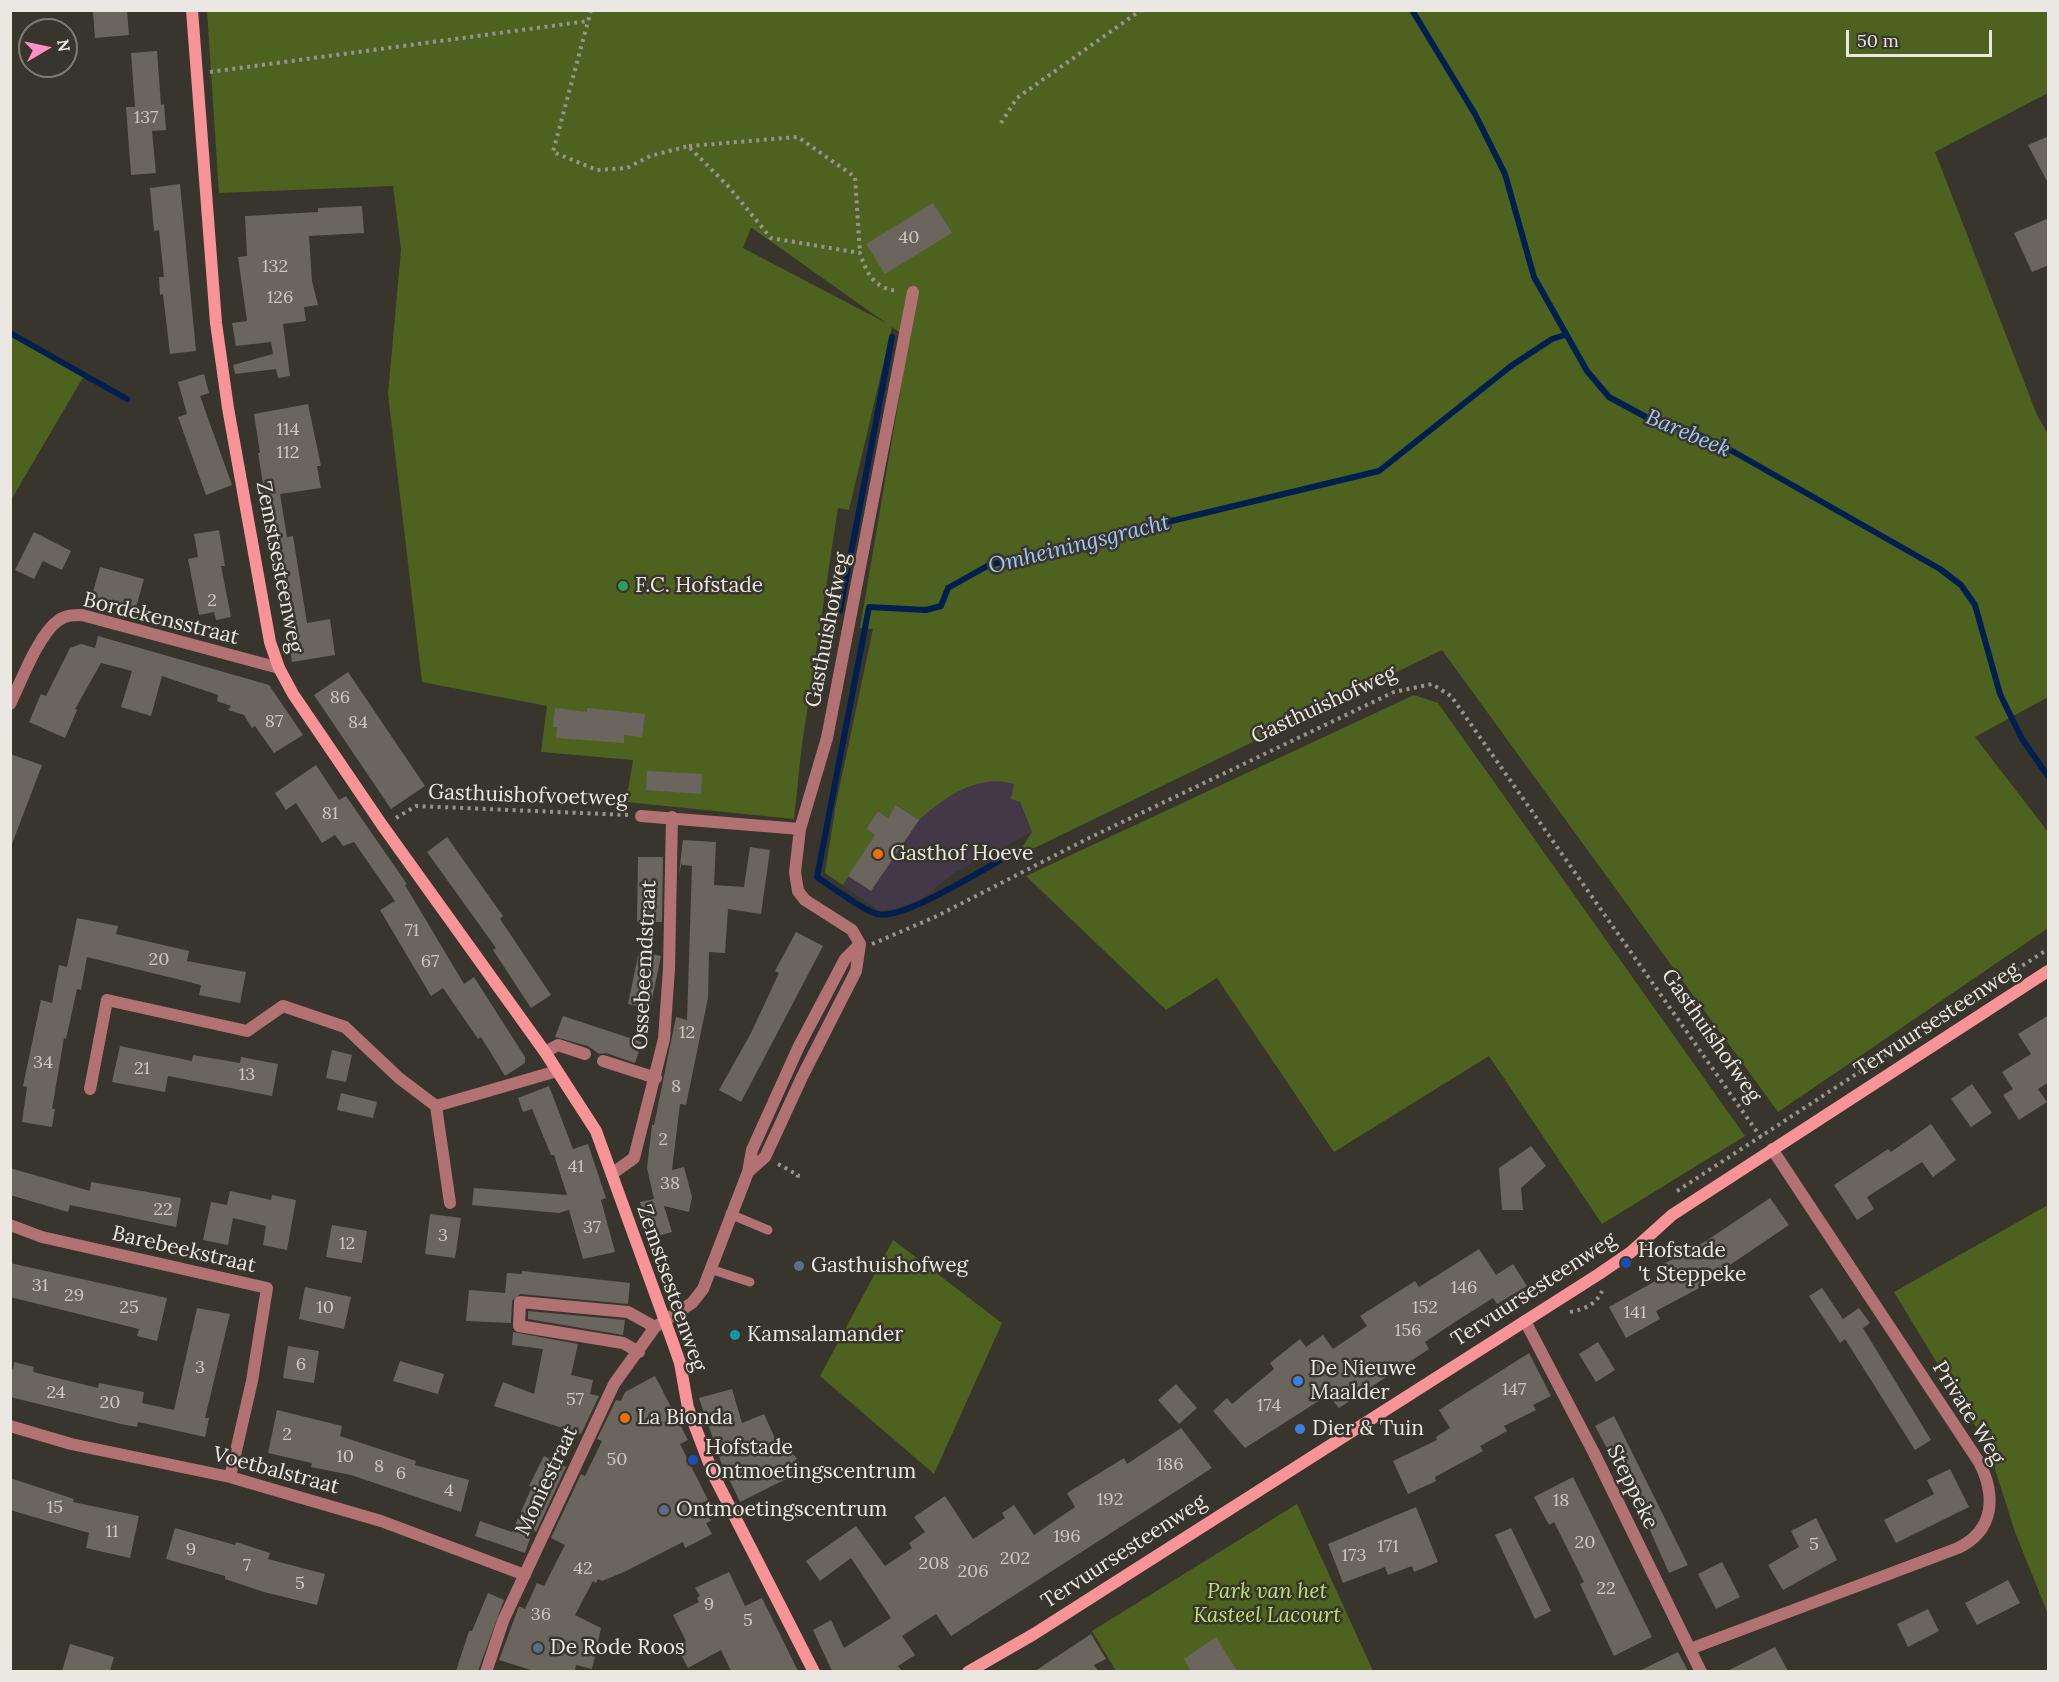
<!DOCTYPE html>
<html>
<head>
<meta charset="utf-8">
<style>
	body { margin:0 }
	#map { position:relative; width:2059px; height:1682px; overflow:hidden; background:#38352c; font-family:Lora,serif }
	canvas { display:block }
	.frame { position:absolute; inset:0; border:12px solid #ebe8e3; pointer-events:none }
	.north { position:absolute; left:18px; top:18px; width:60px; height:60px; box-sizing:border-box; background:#38352c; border:2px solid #807d75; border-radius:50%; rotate:81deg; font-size:16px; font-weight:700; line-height:24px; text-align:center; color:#ebe8e3 }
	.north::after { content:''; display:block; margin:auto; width:21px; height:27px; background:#fb8fc6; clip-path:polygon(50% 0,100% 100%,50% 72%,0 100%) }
	.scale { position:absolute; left:1846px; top:30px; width:146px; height:27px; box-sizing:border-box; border:3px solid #ebe8e3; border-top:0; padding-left:8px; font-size:18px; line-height:21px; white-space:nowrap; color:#ebe8e3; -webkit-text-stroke:4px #38352c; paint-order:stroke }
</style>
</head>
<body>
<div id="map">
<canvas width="2059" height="1682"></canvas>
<div class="frame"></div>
<div class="north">N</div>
<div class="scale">50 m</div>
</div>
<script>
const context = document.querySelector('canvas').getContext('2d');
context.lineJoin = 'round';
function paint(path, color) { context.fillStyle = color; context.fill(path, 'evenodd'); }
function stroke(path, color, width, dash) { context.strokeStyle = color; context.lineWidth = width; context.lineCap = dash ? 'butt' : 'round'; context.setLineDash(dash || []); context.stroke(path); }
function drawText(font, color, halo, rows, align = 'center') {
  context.font = font + ' Lora,serif'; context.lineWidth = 5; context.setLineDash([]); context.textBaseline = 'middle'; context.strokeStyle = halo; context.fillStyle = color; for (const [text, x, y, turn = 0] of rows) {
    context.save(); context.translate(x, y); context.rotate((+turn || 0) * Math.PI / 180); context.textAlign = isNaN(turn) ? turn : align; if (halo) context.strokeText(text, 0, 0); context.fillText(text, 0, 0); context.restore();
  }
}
paint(new Path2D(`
	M873,628L1015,784L1011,799L1020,802L1032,832L954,873L921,900L896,909L879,911L825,873L836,804Z`), '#423848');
paint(new Path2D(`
	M207,11H2048V93L1935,152L2037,415L2048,434V697L1975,737L2048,832V928L1778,1112L1442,650L1016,857L1032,832L1020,802L1011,799L1014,784C978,773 945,797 919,820L897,805L888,818L878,811L866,829L875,835L843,885L825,873L836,804L873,629L860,628L909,339L892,327L849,510L838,508L802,744L794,819L626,802L633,760L541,752L547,706L422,682L388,394L401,250L393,186L219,193ZM751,228H752L886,323L743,248Z
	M11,332L85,374L11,500Z
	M1414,695L1438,703L1745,1136L1602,1224L1489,1056L1334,1152L1217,978L1166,1010L1026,876Z
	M2048,1205V1614L2015,1532L1988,1447L1894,1292Z
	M893,1240L1002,1323L934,1474L820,1376Z
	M1297,1504L1373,1671H1116L1092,1631Z`), '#4d621f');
stroke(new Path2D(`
	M1412,10L1475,114L1505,174L1534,277L1587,371L1609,397L1646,417L1689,430L1734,452L1940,569L1961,585L1975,605L2000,694L2022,739L2048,776
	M10,333L127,399
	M840,611L892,337
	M1008,856C983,869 902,921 877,914C862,910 831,886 817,877L869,607L926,610L941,606L948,588L989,565L1379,471L1511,366L1552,339L1565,335`), '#001f4f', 6);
paint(new Path2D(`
	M109,10H127L129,35L95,38L93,12Z
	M157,51L161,105L164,104L166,130L152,131L156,173L131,175L126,107H135L131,53Z
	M2049,136V185L2028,145Z
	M180,184L196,351L170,354L163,294L160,295L159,277H164L159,230L154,231L150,188Z
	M933,203L952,233L885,274L866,244Z
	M362,206L364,233L309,236L312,281L318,305L304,307L306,321L283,324L290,376L278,378L276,369L235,374L233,365L273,354L271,342L236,346L232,323L247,321L238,257L247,256L245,216L318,212V208Z
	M2049,218V265L2032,272L2014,233Z
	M204,374L209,393L200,396L232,485L206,495L178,417L187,414L178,382Z
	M308,404L321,466H317L321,488L280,494L287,537L293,536L307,623L330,619L335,655L292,662L258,453H260L254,414Z
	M219,530L225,566H221L231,617L216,620L214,612L199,615L188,559L198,557L194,534Z
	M34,532L71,551L62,570L43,561L34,579L15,570Z
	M100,567L144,579L135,611L91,599Z
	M98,636L269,685L303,735L274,753L255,726L252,728L244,715L228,710L231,706L217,701L218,695L162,676L151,716L121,707L132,671L101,663L75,709L77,710L65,738L29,722L41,694L46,696L70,648L81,644L95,648Z
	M348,672L425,786L391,809L314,695Z
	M555,708L587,712V708L645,714L642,737L624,735V743L556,738L557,727H553Z
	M10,754L42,765L12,844H10Z
	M316,765L339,800L346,796L407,884L405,885L464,984L474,977L525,1057V1063L505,1076L481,1037L478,1039L443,988L431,996L380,910L395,901L354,842L343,846L335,835L322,843L296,803L286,810L275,793Z
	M647,771L702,774L701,794L646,790Z
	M896,805L919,820L871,891L848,876L875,835L866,829L878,811L888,818Z
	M447,837L503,916L500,919L551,995L531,1008L493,950L496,948L427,852Z
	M683,840L716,842L714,885L744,887L750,847L770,850L761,914L728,909L725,953L709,952L708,998L686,1105L680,1104L672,1170L684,1167L692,1197L689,1212L664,1206L672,1232L650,1238L640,1202L654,1199L647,1168L652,1125H654L676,1017L687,1020L692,866L682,865V862L679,874Z
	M638,857H663L662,922H637Z
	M77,918L118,926L116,934L189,951L187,961L246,972L240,1003L199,995L201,985L87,957L81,990L77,989L66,1039L64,1038L52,1109H55L52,1127L22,1122L27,1087L23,1086L41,1000L52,1003L59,965L67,967Z
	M796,932L823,946L741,1102L719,1090L751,1033L779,973L775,971Z
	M639,951L661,956L650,1009L628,1004Z
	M2049,1015V1082L2038,1089L2047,1102L2019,1120L2003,1095L2013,1089L2002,1072L2031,1054L2018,1034Z
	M563,1016L642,1042L635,1063L606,1053L599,1054L588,1046L555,1037Z
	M120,1046L192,1061L193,1055L240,1063L241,1057L278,1064L272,1096L168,1076L165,1092L112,1082Z
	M332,1050L352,1055L346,1082L326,1078Z
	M1972,1084L1992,1113L1971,1127L1951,1099Z
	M549,1086L573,1149L588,1144L606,1198L601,1200L615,1252L583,1259L569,1210L559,1213L472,1205L474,1188L567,1195L554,1155H551L532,1109L523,1112L518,1098Z
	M341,1093L377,1102L373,1118L337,1110Z
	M1931,1124L1956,1160L1933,1177L1922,1162L1867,1197L1874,1209L1857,1220L1834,1185L1888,1149L1891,1152Z
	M1531,1146L1546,1166L1521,1188L1523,1210H1502L1499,1168Z
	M10,1168L90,1191L91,1182L181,1198L176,1227L70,1205L68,1212L10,1195Z
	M230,1191L271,1200L272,1195L296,1200L287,1250L263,1245L266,1226L233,1218L228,1245L203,1240L211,1202L227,1205Z
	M1770,1198L1789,1225L1718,1273L1720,1277L1656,1311L1660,1319L1626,1338L1609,1307L1659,1279L1654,1269L1706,1241Z
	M430,1214L461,1218L455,1258L425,1254Z
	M332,1225L367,1231L362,1263L326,1257Z
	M1479,1249L1496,1275L1513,1264L1527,1286L1497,1304L1493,1298L1458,1320L1425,1342L1429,1349L1339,1408L1328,1395L1245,1448L1213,1411L1227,1398L1232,1404L1274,1369L1270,1363L1300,1339L1306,1347L1323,1335L1333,1349L1367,1326L1360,1316L1415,1281L1419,1287Z
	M10,1263L167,1298L157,1341L137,1336L139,1329L10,1297Z
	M522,1271L630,1283L628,1304L520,1294L512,1301L511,1323L466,1321L469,1290L505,1293L507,1273L522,1274Z
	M305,1287L351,1297L344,1329L299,1319Z
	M1822,1288L1843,1319L1859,1308L1870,1323L1863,1328L1931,1440L1915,1450L1845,1339L1840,1343L1809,1296Z
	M197,1308L230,1314L205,1418H209L205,1437L138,1422L137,1427L121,1424L10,1397V1368L13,1369L14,1362L34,1367L33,1372L98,1388L99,1383L144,1392L142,1403L174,1410Z
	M528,1311L625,1320L623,1335L528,1319Z
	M513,1332L578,1344L571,1375L593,1380L590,1394L599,1396L581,1434L494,1406L503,1382L534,1394L543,1349L512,1345Z
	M1598,1342L1615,1370L1596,1382L1579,1354Z
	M288,1346L319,1351L314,1383L283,1378Z
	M1529,1353L1551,1396L1533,1405L1536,1410L1504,1426L1507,1431L1480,1446L1483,1451L1435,1477L1436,1481L1408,1494L1393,1461L1437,1440L1436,1437L1450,1428L1439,1410Z
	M400,1361L444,1374L438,1394L393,1381Z
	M655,1376L688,1440L680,1444L708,1500L702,1503L711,1521L706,1523L712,1534L685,1548L683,1542L624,1572L602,1581L598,1579L596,1583L593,1581L575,1615L601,1628L592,1669L576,1665L575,1671H534L499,1660L519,1606L525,1609L537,1583L544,1586L565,1545L551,1538L581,1474L585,1476L602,1441L597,1439L616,1400L621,1401L625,1392Z
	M1176,1384L1197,1408L1179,1424L1158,1400Z
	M732,1389L742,1423L764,1414L777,1443L782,1440L797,1459L788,1466L794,1475L740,1502L721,1462L699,1398Z
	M277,1410L342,1426L340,1436L416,1461L415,1465L469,1480L461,1512L351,1475L311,1467L312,1463L268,1453Z
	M1614,1416L1688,1565L1669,1573L1645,1519L1595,1426Z
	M1181,1428L1212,1468L951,1636L936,1614L902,1636L915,1655L898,1666L902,1671H832L813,1630L831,1620L844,1648L891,1618L851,1558L820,1581L806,1561L856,1526L885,1566L912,1548L909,1543L925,1532L914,1517L945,1496L973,1539L1005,1518L1002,1513L1014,1505L1034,1535L1075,1507L1067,1493L1124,1458L1127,1464Z
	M544,1456L566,1467L536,1532L533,1530L525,1553L475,1536L480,1521L512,1532L532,1487L529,1486Z
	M1950,1469L1969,1507L1896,1543L1884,1520L1934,1494L1927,1480Z
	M1573,1477L1652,1637L1614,1656L1580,1584L1584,1582L1554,1522L1549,1525L1534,1497Z
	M10,1478L74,1499L73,1502L139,1516L130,1558L86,1548L89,1533L10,1510Z
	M1416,1507L1438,1562L1414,1572L1412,1566L1388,1575L1385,1567L1343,1583L1328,1544Z
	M1816,1518L1837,1560L1783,1590L1768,1565L1799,1547L1791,1531Z
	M175,1528L235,1545L236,1542L270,1553L268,1559L325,1574L317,1605L264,1592L225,1579V1576L166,1559Z
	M1511,1528L1551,1611L1535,1619L1495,1535Z
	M1722,1562L1740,1597L1716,1609L1698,1574Z
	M729,1572L745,1606L762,1598L798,1671H731L721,1650L688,1668L676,1645L686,1641L673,1615L699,1602L697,1598L700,1596L695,1588Z
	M2008,1580L2020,1603L1977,1625L1965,1603Z
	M488,1593L504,1600L478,1671H456L469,1631H472Z
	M1928,1609L1939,1631L1908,1647L1897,1624Z
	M1091,1634L1106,1659L1094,1665L1098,1671H1035Z
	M1216,1637L1237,1671H1191L1184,1659Z
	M70,1644L114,1657L110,1671H62Z
	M1775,1647L1788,1671H1727Z
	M1678,1652L1688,1671H1639Z`), '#6a665d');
stroke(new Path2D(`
	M591,10L553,152L597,170L627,168L650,156L688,146L728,186L771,238L860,253C866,273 875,289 898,291
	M210,72L588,21
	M1001,123L1017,98L1141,10
	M689,146L798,137L855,177L860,253
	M396,818L416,806L628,815
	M872,944L935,917L1085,840L1394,692L1432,684L1451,696L1762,1139
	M778,1164L798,1175L797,1181
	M1677,1191L2048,949
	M1570,1312C1584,1309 1596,1305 1602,1291`), '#97948d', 4, [3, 4.5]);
stroke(new Path2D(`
	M730,1214L768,1230
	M710,1269L750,1282`), '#b27274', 9);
stroke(new Path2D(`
	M10,704C21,682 39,633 59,620C66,615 74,615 82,615L279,668
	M641,816L800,829
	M545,1052L558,1045L585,1054
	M603,1061L656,1078
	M90,1089L107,1000L247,1031L283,1006L345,1027L399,1078L436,1106L557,1071
	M436,1106L450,1203
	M748,1172L765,1157L773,1140L802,1077L856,971L860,944L852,930L805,900L798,891L795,872L800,829L827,738L913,292
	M613,1173L634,1158L664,1039L669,969L672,817
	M10,1225L42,1237L267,1288L252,1381L230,1477
	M1525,1321L1594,1453L1701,1672
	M639,1352L623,1343L519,1326L520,1302L628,1312L655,1327
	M10,1426L71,1444L230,1477L381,1521L525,1575
	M1690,1649L1958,1548C1995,1530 1996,1495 1979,1462L1772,1149
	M486,1672L503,1621L614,1384L655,1327L692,1303L703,1289L748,1172L752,1150L799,1046L845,959L860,944`), '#b27274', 12);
stroke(new Path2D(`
	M192,10L216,323L228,408L270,642L279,668L293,694L382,825L545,1052L596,1131L673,1343L680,1363L688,1408L714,1476L814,1672
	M968,1672L1034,1634L1599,1274L1631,1252L1672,1215L2048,971`), '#f89397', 12);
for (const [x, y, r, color] of [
	[623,586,6,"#2e9e5b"],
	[878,854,6,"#e8710a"],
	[1626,1263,6,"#1a4fb4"],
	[799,1266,6,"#5c6f8a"],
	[735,1335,6,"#0f9aa8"],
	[1298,1381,6,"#3f7fe0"],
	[625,1418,6,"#e8710a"],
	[1300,1429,6,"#3f7fe0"],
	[693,1460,6,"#1a4fb4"],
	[664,1510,6,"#5c6f8a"],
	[538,1648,6,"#5c6f8a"]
]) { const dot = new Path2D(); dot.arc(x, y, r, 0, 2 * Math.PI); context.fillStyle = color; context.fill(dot); stroke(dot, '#38352c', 2); }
drawText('18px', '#cbc8c2', null, [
	["137",146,118],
	["40",909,238],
	["132",275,267],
	["126",280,298],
	["114",288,430],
	["112",288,453],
	["2",212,601],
	["86",340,698],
	["87",274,722],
	["84",358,723],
	["81",330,814],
	["71",412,931],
	["20",159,960],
	["67",430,962],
	["12",687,1033],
	["34",43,1063],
	["21",142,1069],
	["13",247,1075],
	["8",676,1087],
	["2",663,1140],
	["41",576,1167],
	["38",670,1184],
	["22",163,1210],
	["37",592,1228],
	["3",443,1236],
	["12",347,1244],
	["31",40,1286],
	["146",1464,1288],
	["29",74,1296],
	["25",129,1308],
	["10",325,1308],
	["152",1425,1308],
	["141",1635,1313],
	["156",1408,1331],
	["6",301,1365],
	["3",200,1368],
	["147",1514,1390],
	["24",56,1393],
	["57",575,1400],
	["20",110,1403],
	["174",1269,1406],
	["2",287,1435],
	["10",345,1457],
	["50",617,1460],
	["186",1170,1465],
	["8",379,1467],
	["6",401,1474],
	["4",449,1491],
	["192",1110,1500],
	["18",1561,1501],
	["15",55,1508],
	["11",112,1532],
	["196",1067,1537],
	["20",1585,1543],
	["5",1814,1545],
	["171",1388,1547],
	["9",191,1550],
	["173",1354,1556],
	["202",1015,1559],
	["208",934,1564],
	["7",247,1566],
	["42",583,1569],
	["206",973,1572],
	["5",300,1584],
	["22",1606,1589],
	["9",709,1605],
	["36",541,1615],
	["5",748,1621]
]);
drawText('21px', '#ebe8e3', '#38352c', [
	["Zemstsesteenweg",279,567,79],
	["Bordekensstraat",161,619,14],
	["Gasthuishofweg",828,630,-79],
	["Gasthuishofweg",1324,705,-25],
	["Gasthuishofvoetweg",528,796,2],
	["Ossebeemdstraat",645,965,-87],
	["Tervuursesteenweg",1937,1020,-33],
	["Gasthuishofweg",1711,1036,55],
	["Barebeekstraat",184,1250,13],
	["Zemstsesteenweg",671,1288,71],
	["Tervuursesteenweg",1534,1290,-33],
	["Private Weg",1968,1413,58],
	["Voetbalstraat",276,1471,15],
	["Moniestraat",547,1481,-65],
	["Steppeke",1632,1487,64],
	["Tervuursesteenweg",1124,1552,-33]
]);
drawText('21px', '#ebe8e3', '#38352c', [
	["F.C. Hofstade",635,586],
	["Gasthof Hoeve",890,854],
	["Hofstade",1638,1251],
	["'t Steppeke",1638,1275],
	["Gasthuishofweg",811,1266],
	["Kamsalamander",747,1335],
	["De Nieuwe",1310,1369],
	["Maalder",1310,1393],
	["La Bionda",637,1418],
	["Dier & Tuin",1312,1429],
	["Hofstade",705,1448],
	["Ontmoetingscentrum",705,1472],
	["Ontmoetingscentrum",676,1510],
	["De Rode Roos",550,1648]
], 'left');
drawText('italic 21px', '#bde36e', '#38352c', [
	["Park van het",1267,1592],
	["Kasteel Lacourt",1267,1616]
]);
drawText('italic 22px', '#a0c6ff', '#38352c', [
	["Barebeek",1688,434,23],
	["Omheiningsgracht",1079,545,-14]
]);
</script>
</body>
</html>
